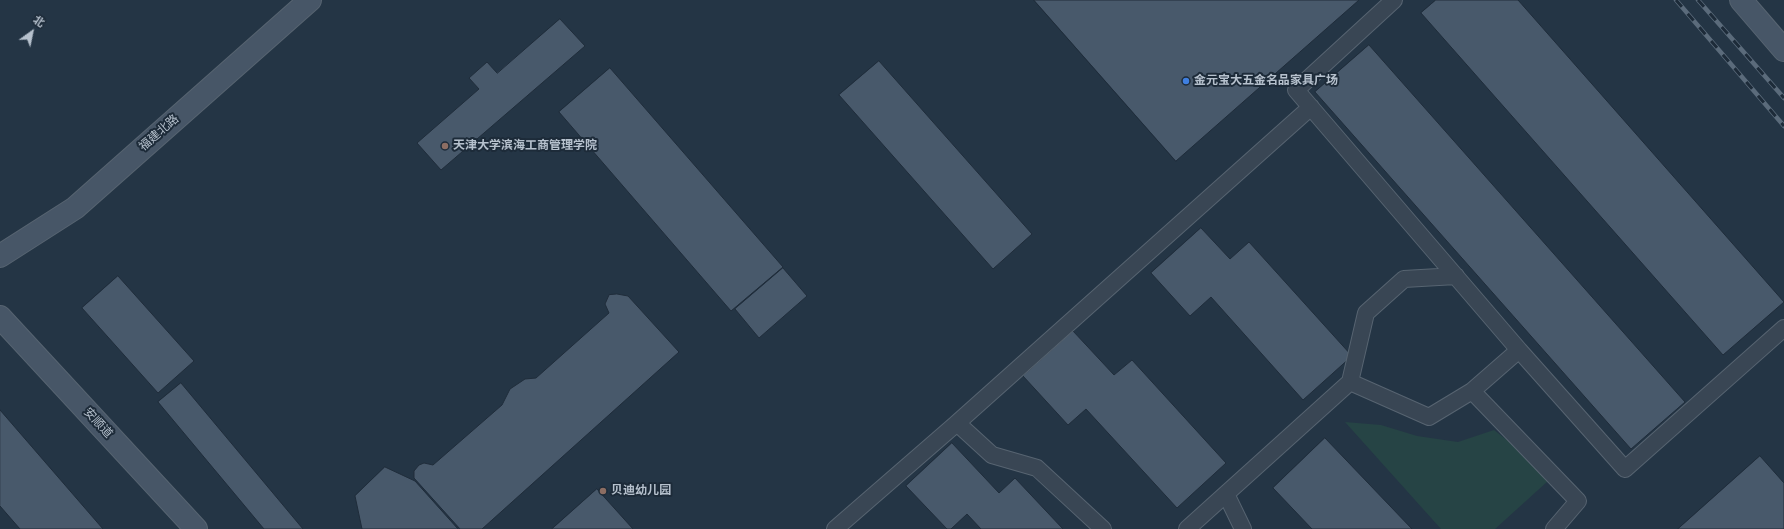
<!DOCTYPE html>
<html>
<head>
<meta charset="utf-8">
<style>
	body { margin:0 }
	#map { position:relative; width:1784px; height:529px; overflow:hidden; background:#243545; font-family:Rubik,"Noto Sans SC",sans-serif }
	canvas { display:block }
	.north { position:absolute; left:12px; top:12px; width:40px; height:40px; -webkit-text-stroke:3px #1d2b39; paint-order:stroke; rotate:33deg; font-size:11px; font-weight:700; line-height:16px; text-align:center; color:#b6c1cd }
	.north::after { content:''; display:block; margin:auto; width:14px; height:18px; background:#b6c1cd; clip-path:polygon(50% 0,100% 100%,50% 72%,0 100%) }
</style>
</head>
<body>
<div id="map">
<canvas width="1784" height="529"></canvas>
<div class="north">北</div>
</div>
<script>
const context = document.querySelector('canvas').getContext('2d');
context.lineJoin = 'round';
function paint(path, color) { context.fillStyle = color; context.fill(path, 'evenodd'); }
function stroke(path, color, width, dash) { context.strokeStyle = color; context.lineWidth = width; context.lineCap = dash ? 'butt' : 'round'; context.setLineDash(dash || []); context.stroke(path); }
function drawText(font, color, halo, rows, align = 'center') {
  context.font = font + ' Rubik,"Noto Sans SC",sans-serif'; context.lineWidth = 4; context.setLineDash([]); context.textBaseline = 'middle'; context.strokeStyle = halo; context.fillStyle = color; for (const [text, x, y, turn = 0] of rows) {
    context.save(); context.translate(x, y); context.rotate((+turn || 0) * Math.PI / 180); context.textAlign = isNaN(turn) ? turn : align; if (halo) context.strokeText(text, 0, 0); context.fillText(text, 0, 0); context.restore();
  }
}
paint(new Path2D(`
	M1345,422L1381,425L1417,436L1458,442L1494,430L1521,451L1548,481L1495,529H1441Z`), '#264445');
const building = new Path2D(`
	M1034,0H1359L1176,161Z
	M1436,0H1518L1784,302L1723,355L1421,13Z
	M560,19L585,46L441,170L417,143L479,89L469,78L487,62L497,73Z
	M1369,45L1685,402L1631,449L1315,92Z
	M879,61L1032,234L993,269L839,95Z
	M610,68L783,267L731,311L559,112Z
	M1201,228L1230,259L1249,242L1352,356L1303,400L1211,297L1190,316L1151,273Z
	M783,268L807,296L759,338L735,309Z
	M118,276L194,361L158,393L82,308Z
	M617,294L628,296L679,352L482,529H460L414,478V471L419,465L424,463L433,465L502,405L510,389L525,379L536,378L609,313L605,304L609,295Z
	M1073,331L1114,375L1132,360L1226,463L1177,508L1086,409L1068,425L1023,376Z
	M181,383L303,529H264L158,402Z
	M0,410L103,529H20L0,506Z
	M1325,438L1412,529H1312L1273,488Z
	M952,443L999,493L1015,478L1063,529H981L967,514L951,529H947L906,486Z
	M1760,456L1784,483V529H1678Z
	M385,467L415,481L458,529H362L355,496Z
	M597,489L633,529H552Z`);
paint(building, '#48596b');
stroke(building, '#202d3b', 1);
const lane = new Path2D(`
	M1394,0L1296,90L1519,350
	M1350,382L1366,313L1404,279L1456,276
	M1226,494L1243,529
	M835,529L957,423
	M1103,529L1037,468L992,455L957,423L1311,107
	M1187,529L1350,382L1429,417L1472,391
	M1554,529L1578,501L1472,391L1519,350L1625,469L1784,328`);
const secondary = new Path2D(`
	M1741,0L1784,50
	M0,256L75,208L310,0
	M0,317L196,529`);
stroke(lane, '#576471', 18);
stroke(secondary, '#576471', 24);
stroke(lane, '#394654', 16);
stroke(secondary, '#475667', 22);
const rail = new Path2D(`
	M1676,0L1784,126
	M1698,0L1784,98`);
stroke(rail, '#5b6b7b', 4.5);
stroke(rail, '#1d2b39', 3, [9]);
for (const [x, y, r, color] of [
	[1186,81,4,"#3f7fe0"],
	[445,146,4,"#8d6e63"],
	[603,491,4,"#8d6e63"]
]) { const dot = new Path2D(); dot.arc(x, y, r, 0, 2 * Math.PI); context.fillStyle = color; context.fill(dot); stroke(dot, '#1d2b39', 1.5); }
drawText('bold 12px', '#b6c1cd', '#1d2b39', [
	["金元宝大五金名品家具广场",1194,81],
	["天津大学滨海工商管理学院",453,146],
	["贝迪幼儿园",611,491]
], 'left');
drawText('12px', '#b6c1cd', '#1d2b39', [
	["福建北路",159,133,-41],
	["安顺道",98,423,47]
]);
</script>
</body>
</html>
